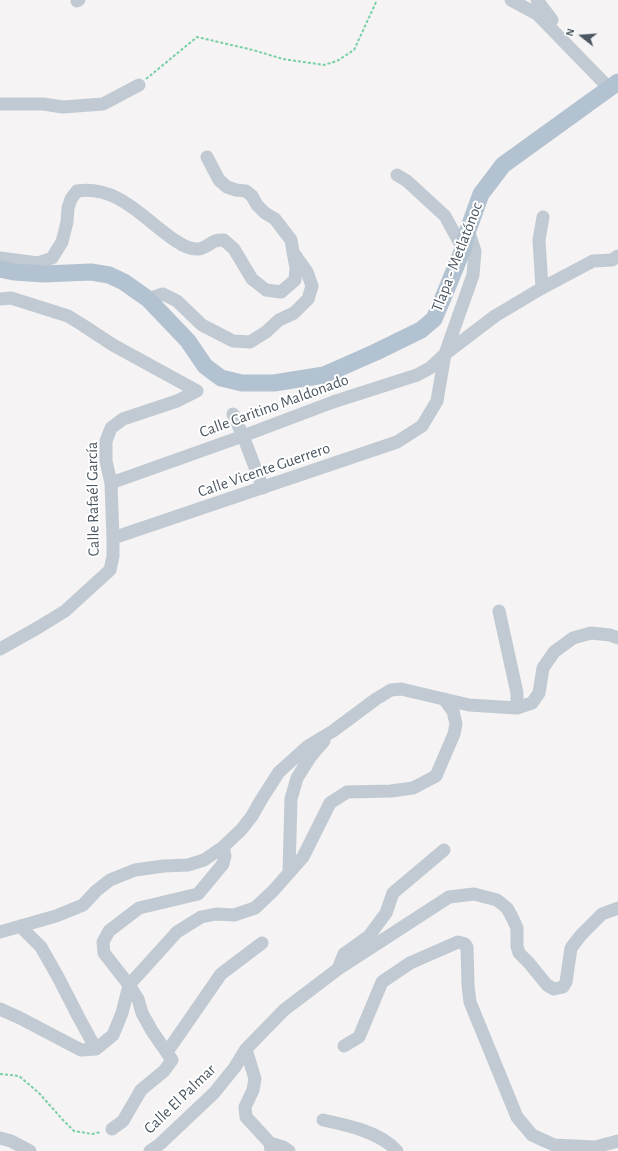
<!DOCTYPE html>
<html>
<head>
<meta charset="utf-8">
<style>
	body { margin:0 }
	#map { position:relative; width:618px; height:1151px; overflow:hidden; background:#f5f3f3; font-family:"Alegreya Sans",sans-serif }
	canvas { display:block }
	.north { position:absolute; left:562px; top:16px; width:40px; height:40px; -webkit-text-stroke:3px #fff; paint-order:stroke; rotate:287deg; font-size:11px; font-weight:700; line-height:16px; text-align:center; color:#4a5661 }
	.north::after { content:''; display:block; margin:auto; width:14px; height:18px; background:#4a5661; clip-path:polygon(50% 0,100% 100%,50% 72%,0 100%) }
</style>
</head>
<body>
<div id="map">
<canvas width="618" height="1151"></canvas>
<div class="north">N</div>
</div>
<script>
const context = document.querySelector('canvas').getContext('2d');
context.lineJoin = 'round';
function stroke(path, color, width, dash) { context.strokeStyle = color; context.lineWidth = width; context.lineCap = dash ? 'butt' : 'round'; context.setLineDash(dash || []); context.stroke(path); }
function drawText(font, color, halo, rows, align = 'center') {
  context.font = font + ' "Alegreya Sans",sans-serif'; context.lineWidth = 4; context.setLineDash([]); context.textBaseline = 'middle'; context.strokeStyle = halo; context.fillStyle = color; for (const [text, x, y, turn = 0] of rows) {
    context.save(); context.translate(x, y); context.rotate((+turn || 0) * Math.PI / 180); context.textAlign = isNaN(turn) ? turn : align; if (halo) context.strokeText(text, 0, 0); context.fillText(text, 0, 0); context.restore();
  }
}
stroke(new Path2D(`
	M146,79L197,37L253,50L283,59L324,65L337,61L354,50L377,0
	M0,1074L19,1076L39,1093L62,1119L74,1131L92,1134L101,1132`), '#7ad0a6', 2, [3, 2]);
stroke(new Path2D(`
	M511,0L537,14L609,88
	M537,0L552,20
	M77,1L79,0
	M0,104H43L63,107L103,104L139,85
	M397,175L407,181L445,216L463,249
	M0,258L38,263L52,258L62,242L67,222L68,208L71,199L77,191C119,185 144,220 176,241C182,245 190,250 198,249C204,249 210,243 215,241C218,240 221,240 224,240L234,249L252,279L266,290L281,292L295,280L296,268L293,252
	M542,288L539,240L543,217
	M0,299L11,298L68,316L81,324L113,345L197,391
	M148,299L163,294L177,301L202,325L233,341L250,342L266,332L279,320L294,313L308,299L312,286L307,272L293,252L291,240L275,219L265,213L257,205L252,196L246,191L236,190L227,187L219,180L207,157
	M233,414L243,436L263,488
	M111,483L243,436L333,402L417,375L430,368L445,354L495,316L542,288L593,261L612,260L618,256
	M113,538L397,442L422,426L437,401L445,354L473,275L475,251L468,230
	M499,611L517,693V708
	M0,649L39,627L65,611L110,570L113,556V538L111,483L106,461V441L111,428L123,419L177,401L197,391
	M289,872L291,799L297,778L311,756L324,741
	M20,926L41,947L58,977L78,1016L96,1049
	M0,932L56,916L83,905L96,891L110,880L135,870L164,866L188,865L204,860L223,847L241,830L252,816L261,800L279,772L308,746L333,731L376,699L391,690L401,689L469,705L517,708L532,703L539,693L543,668L554,652L573,638L591,633L610,635L618,638
	M338,969L344,954L369,936L386,913L393,893L444,850
	M0,1009L20,1018L81,1050L96,1049L113,1035L122,1013L129,985L177,932L201,917L216,914L234,915L255,908L273,891L303,857L330,803L347,792L391,791L413,788L436,776L454,734L456,724L453,711L444,699
	M344,1046L359,1037L382,982L410,963L458,942L465,944L467,947L468,985L470,1002L517,1117L532,1135L554,1145L595,1147L618,1141
	M246,1049L255,1079L253,1090L245,1107L246,1117L270,1143L271,1151
	M167,1052L221,974L262,943
	M323,1120C347,1125 380,1132 397,1151
	M112,1129L123,1121L141,1090L164,1071L172,1060L152,1031L142,1013L138,999L129,985L104,953L103,942L109,931L139,908L198,894L223,864L225,856L223,847
	M0,1138L11,1141L30,1151
	M270,1143L283,1147L289,1151
	M150,1151L160,1144L214,1093L235,1067L246,1049L284,1010L338,969L449,897L474,894L497,900L507,908L512,917L517,928V946L519,953L529,963L547,985L554,989L563,987L566,982L571,948L581,935L602,914L618,908`), '#c1cad2', 13);
stroke(new Path2D(`
	M0,269L14,272L44,274L91,272L109,275L124,282L148,299L188,341L205,366L221,378L242,383H274L324,375L376,352L421,330L434,319L443,298L463,249L468,230L481,194L503,165L618,82`), '#b3c2d1', 17);
drawText('16px', '#4a5661', '#fff', [
	["Tlapa - Metlatónoc",457,257,-69],
	["Calle Caritino Maldonado",274,406,-20],
	["Calle Vicente Guerrero",264,470,-19],
	["Calle Rafaél García",93,499,-91],
	["Calle El Palmar",180,1099,-44]
]);
</script>
</body>
</html>
